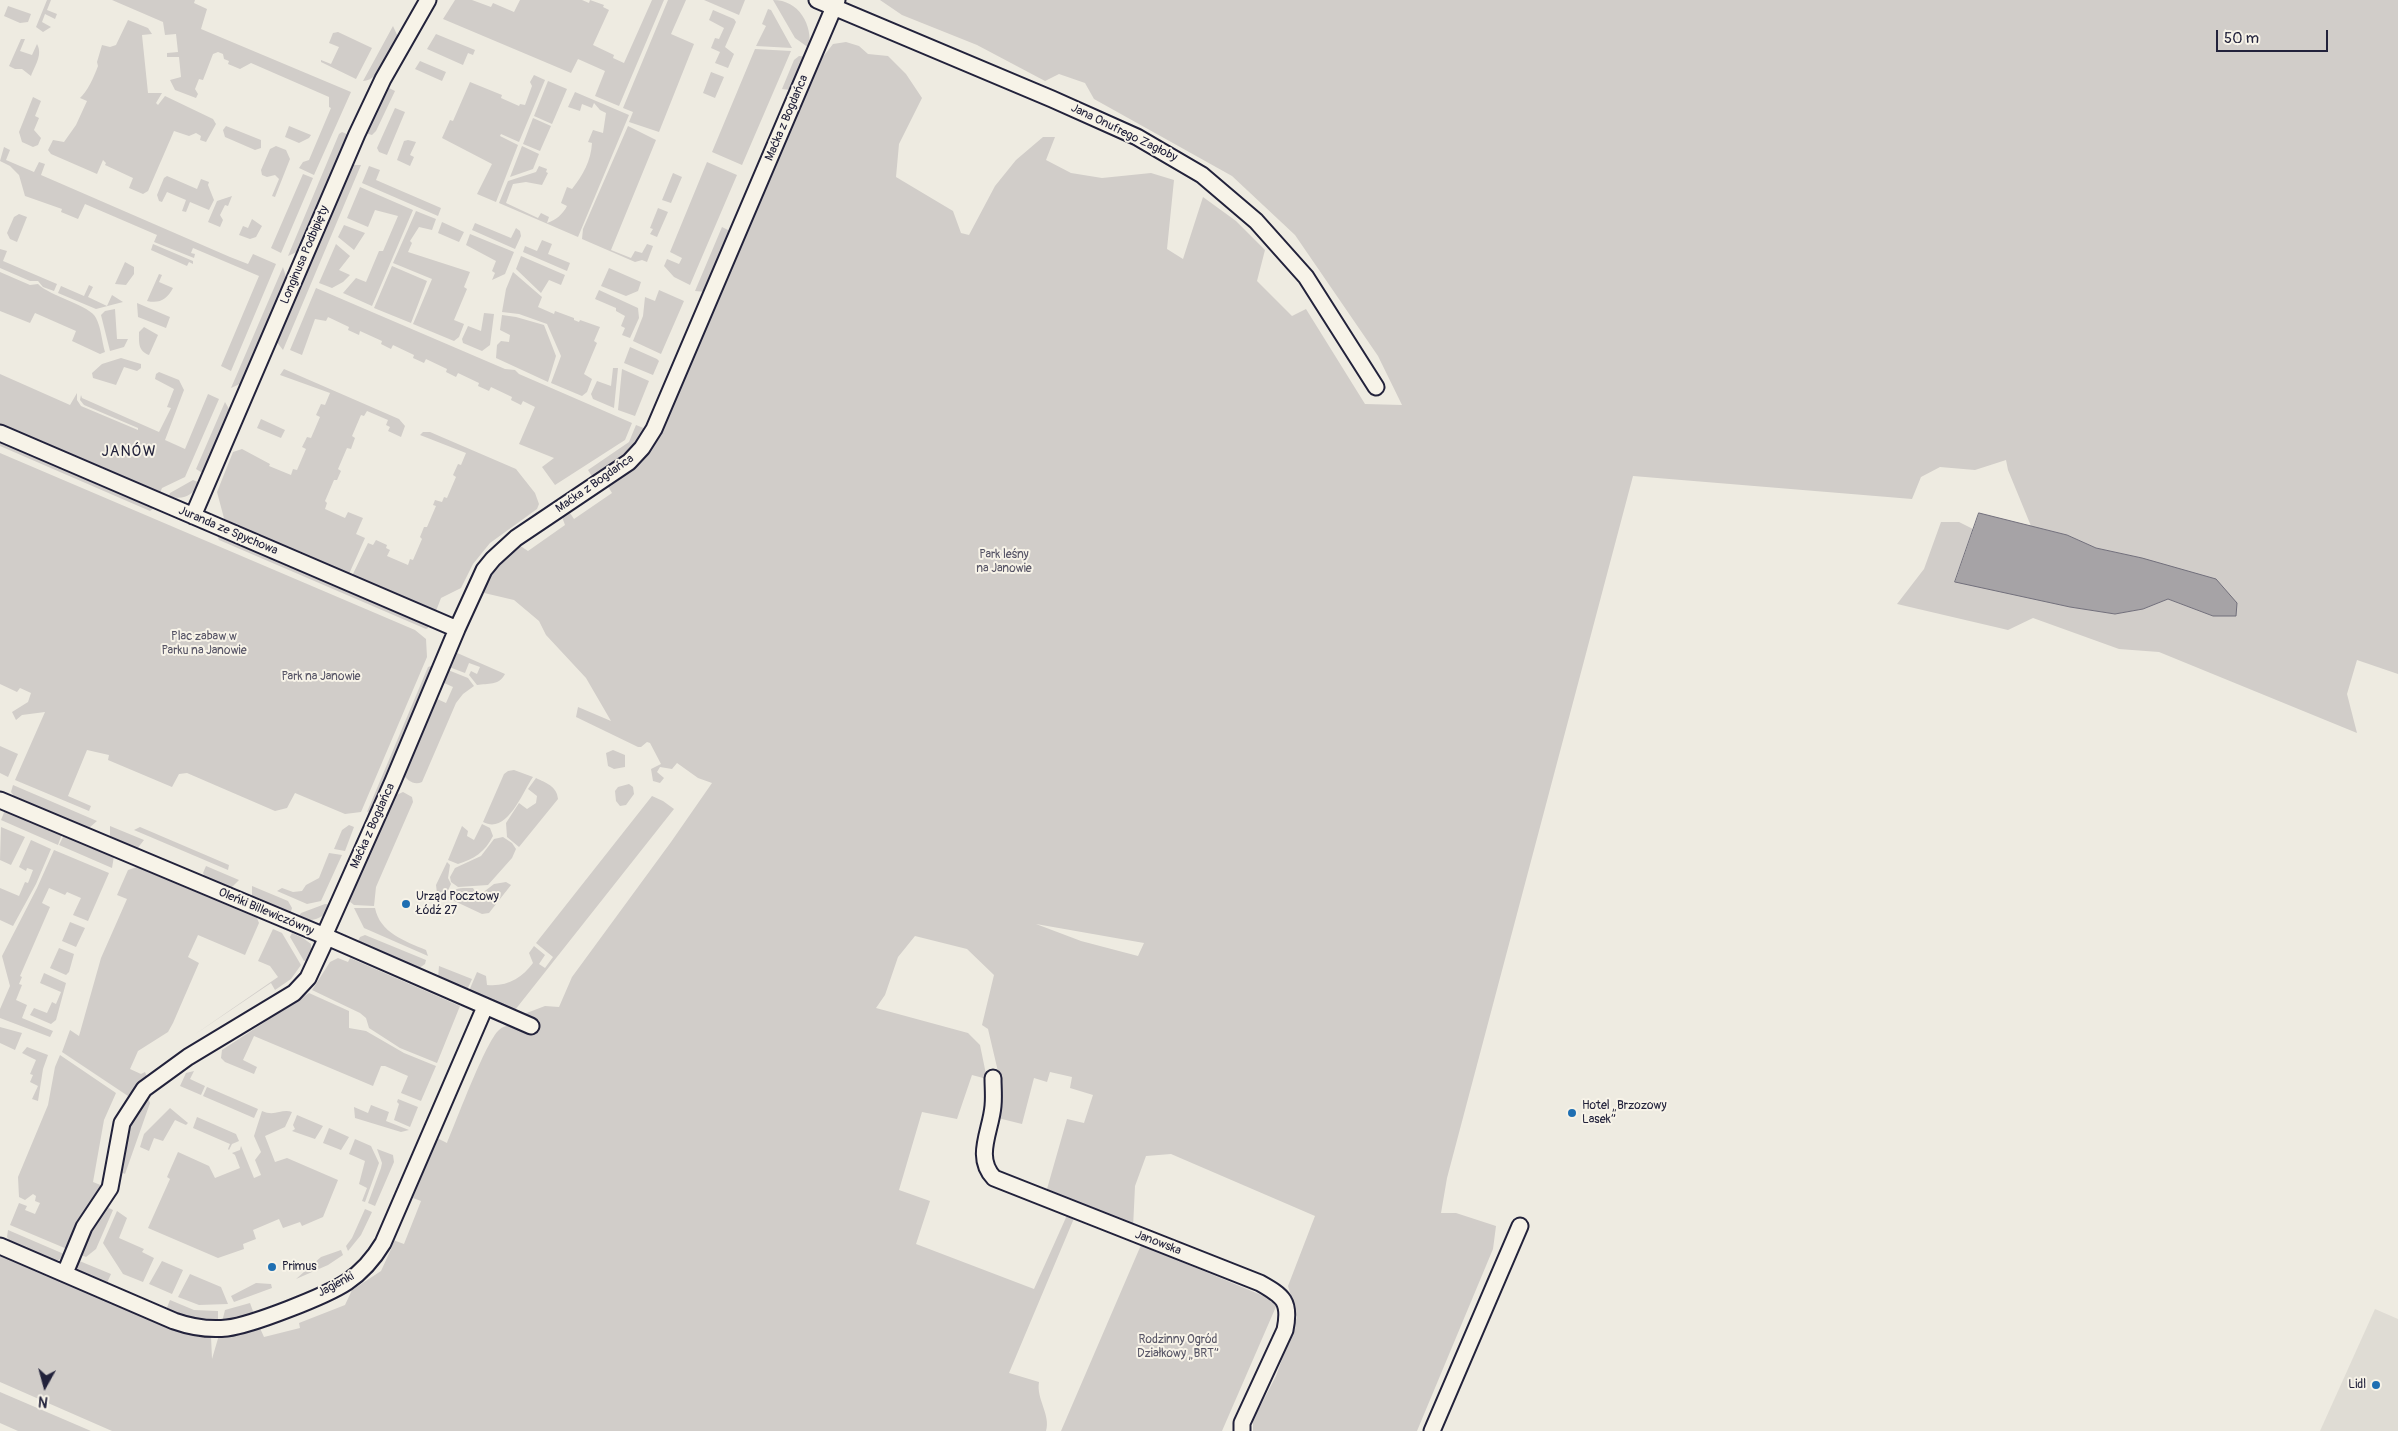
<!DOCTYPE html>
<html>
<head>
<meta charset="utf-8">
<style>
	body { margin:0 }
	#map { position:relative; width:2398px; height:1431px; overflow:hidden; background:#eeebe1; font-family:Pangolin,sans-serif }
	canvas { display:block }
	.north { position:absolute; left:20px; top:1361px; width:50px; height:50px; -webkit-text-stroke:4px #f7f3e8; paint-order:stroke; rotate:187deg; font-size:14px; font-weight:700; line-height:20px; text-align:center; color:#22223b }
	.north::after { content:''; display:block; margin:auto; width:18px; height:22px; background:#22223b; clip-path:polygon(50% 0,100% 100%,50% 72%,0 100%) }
	.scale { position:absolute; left:2216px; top:30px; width:112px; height:22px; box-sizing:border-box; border:2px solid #22223b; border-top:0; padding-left:6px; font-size:15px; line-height:18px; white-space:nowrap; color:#22223b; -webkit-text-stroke:4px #f7f3e8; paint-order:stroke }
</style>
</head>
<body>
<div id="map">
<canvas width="2398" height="1431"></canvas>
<div class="north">N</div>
<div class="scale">50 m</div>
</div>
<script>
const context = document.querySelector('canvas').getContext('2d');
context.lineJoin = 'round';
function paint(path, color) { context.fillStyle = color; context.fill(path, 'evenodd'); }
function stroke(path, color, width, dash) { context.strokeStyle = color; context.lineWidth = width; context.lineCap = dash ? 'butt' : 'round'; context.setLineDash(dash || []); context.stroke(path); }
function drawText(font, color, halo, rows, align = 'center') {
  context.font = font + ' Pangolin,sans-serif'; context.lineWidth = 4; context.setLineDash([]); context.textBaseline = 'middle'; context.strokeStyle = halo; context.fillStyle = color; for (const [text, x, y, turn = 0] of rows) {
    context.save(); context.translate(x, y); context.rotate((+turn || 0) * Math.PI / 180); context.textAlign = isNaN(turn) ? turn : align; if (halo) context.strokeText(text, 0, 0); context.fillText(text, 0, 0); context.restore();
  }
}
paint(new Path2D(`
	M2375,1309L2398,1319V1431H2320Z`), '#dfdcd4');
paint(new Path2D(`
	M47,0H51L47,10L57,14L55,19L45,14L42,22L51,27L43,32L36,27Z
	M112,0H195L194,3L207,9L201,29L351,92L314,175L299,168L303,162L309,160L331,108L329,107V97L251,63L240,69L228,64L229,61L224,59L223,54L218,52L213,54L203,80L199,79L195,89L198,94L196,98L175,90L170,80L181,77L179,57H167V53L178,52L176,34L165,35L163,22Z
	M455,0H472L491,7L493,3L514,12L520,0H582L589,3L590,0L604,5L603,7L609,10L593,45L614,55L613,58L624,63L652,0H664L619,106L595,96L605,71L578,59L571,73L443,19Z
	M668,0H686L671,34L694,44L659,132L629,122L633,112L623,108Z
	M704,0H745L739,15Z
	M773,0C799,0 813,25 809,48L795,38Z
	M880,0H2398V674L2357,660L2347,694L2357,733L2159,652L2119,649L2033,618L2008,630L1897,604L1924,569L1941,522H1959L1973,529L1955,581L2070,607L2115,614L2143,609L2168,599L2213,616L2142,558L2096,548L2067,535L2031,526L2008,470L2006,460L1975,470L1940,467L1921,477L1912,499L1633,476L1447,1178L1441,1213H1456L1496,1226L1493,1249L1417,1431H1253V1420L1276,1376L1297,1317L1288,1286L1315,1216L1171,1154L1146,1156L1135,1186L1133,1228L1053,1195L1047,1189L1067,1119L1084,1123L1093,1095L1070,1088L1072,1077L1050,1072L1047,1082L1034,1078L1022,1124L998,1118L1000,1080L988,1029L982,1025L994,975L967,949L915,936L898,957L885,995L876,1008L968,1033L980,1045L987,1079L972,1075L957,1119L922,1112L899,1190L930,1201L916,1244L1034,1289L1068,1213L1075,1216L1009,1373L1039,1382C1036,1399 1051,1415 1046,1431H112L0,1382V1254L174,1329L211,1336L212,1359L219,1335C232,1338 248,1333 259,1326L264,1337L300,1328L299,1323L345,1305L352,1290L381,1271L392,1247L393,1240L404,1244L421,1201L413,1198L437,1138L447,1143C456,1122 486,1041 499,1030C509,1021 522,1028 532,1031L536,1019L524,1014L545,1006L559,1007L572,977L671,842L712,783L698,778L677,763L672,769L660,767L657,772L664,778L660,783L653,781L651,769L661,764L650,743L647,742L641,747H638L576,717L578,707L611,721L586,678L546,635L539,621L514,600L480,592L492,570L519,545L528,551L565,525L562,517L570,513L574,519L612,493L607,485L635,467L654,446L819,62L833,44L846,42L859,46L868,54L888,56L906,74L922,98L899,144L896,177L953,211L961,233L969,235L995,186L1016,160L1043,137H1055L1046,160L1071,173L1102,178L1151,173L1174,180L1167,249L1183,259L1203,197L1236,221L1265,250L1257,281L1292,316L1306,309L1365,404L1402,405L1378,356L1295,235L1232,176L1094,99L1085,83L1059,74L1045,81L977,45L902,15ZM1036,924L1144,943L1138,956L1081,941Z
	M8,6L31,14L28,22L20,23L4,16Z
	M768,9L771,10L792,48L756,46L766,26L762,24Z
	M713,10L734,19L736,22L725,47L734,54L728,68L715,63L720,52L711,48L715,38L719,39L724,28L709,20Z
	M128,20L148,28L152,34L142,35L148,93H162L156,103L158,105L165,96L213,119L216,124L206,142L200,140L201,136L196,133L189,136L174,131L148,191L143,194L129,188L133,178L105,165L106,163L103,160L97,174L51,154L48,150L53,140L64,142L76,125L87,101L80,98C87,92 94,77 98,66L97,62L102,45L110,47L116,45Z
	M393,26L398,37C390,52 381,80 363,81Z
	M338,32L372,48L356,79L321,62V60L331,64L339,47L329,43L333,33Z
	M436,34L475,50L473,55L468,53L463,65L427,49Z
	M21,39H25L20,51L32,55L37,44C43,55 35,65 31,76L22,69H15L9,66Z
	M755,49L791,51L742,165L712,152Z
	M799,56L807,57L791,90L782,89L794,60Z
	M420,61L446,72L442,81L415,69Z
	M711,72L724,77L715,98L703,93Z
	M534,75L545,80L519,142L501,134L500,136L518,145L496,202L477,194L492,164L442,138L450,120L453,121L470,82L502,95L501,98L519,106L520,104L525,105L532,86L530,82Z
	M548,81L567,89L552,124L534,116Z
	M387,87L395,91L376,131L372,135L365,133Z
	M575,92L629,115L578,237L499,203L508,181L536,172L539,166L547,169L546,172L548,173L542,185L526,182L513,184L506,203L538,218L541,213L549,217L547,223C556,220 563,214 567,206L561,203L567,187L572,189C583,175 591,161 592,143L588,142L593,130L603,133L606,113L600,110L594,103L592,108L582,104L580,111L568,107Z
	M33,97L41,101L35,116L39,118L34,130L41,138L38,145L33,147L22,142L19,132Z
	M395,108L405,112L387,155L379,152L377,148Z
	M533,118L551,126L540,151L523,144Z
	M226,126L261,140V148L255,150L225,137L223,130Z
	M289,126L311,135L309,138L299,143L285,137Z
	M628,126L656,140L611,250L631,258L635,251L642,253L647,244L653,246L647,262L642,260L635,262L582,239L583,229Z
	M342,132L349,135L299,251L288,256L339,134Z
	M408,140L416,142L410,155L414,157L410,166L397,160L404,141Z
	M276,146L286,150L290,159L275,197L272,196L279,179L275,175L267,177L262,175L261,170L270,149Z
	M522,146L539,154L533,169L510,177Z
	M4,147L10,150L6,160L34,172L39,162L45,164L41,175L230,257L248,264L253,254L276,264L231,371L221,366L259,276L193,248L191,253L195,254L194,258L154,242L157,235L85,204L78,219L61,212L62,209L25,196L19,175L10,166L0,161Z
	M707,162L737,175L690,285L674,277L664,266L667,259L679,264L682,258L670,252Z
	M351,165H361L283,350L276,341Z
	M369,166L380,170L376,180L441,208L438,216L362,183Z
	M673,173L682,177L671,203L662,200Z
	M303,174L313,178L281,253L271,248Z
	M167,176L197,189L201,179L209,182L208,185L214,200L209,210L190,202L186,212L182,211L186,200L167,192L162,202L159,201L157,195L164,178Z
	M360,187L413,210L372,306L343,293L356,278L366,282L379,251H383L398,216L375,210L368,227L347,218Z
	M232,196L228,206L225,205L220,215L223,220L220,227L208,222L217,201Z
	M658,208L668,212L657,237L650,234L653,229L650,228Z
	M416,211L436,219L432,230L419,227L410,241L412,243L408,252L470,272L464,287L467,289L454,320L464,324L459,337L454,341L413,324L432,279L393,263Z
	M19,214L27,217L17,242L10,239L7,233L14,217Z
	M252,219L262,226L256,237L250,239L239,235L243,226L248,228Z
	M442,222L464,232L459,242L438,233Z
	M475,223L511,238L516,228L520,231L521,236L515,249L472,230Z
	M344,225L365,233L354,250L338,237Z
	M722,227L730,231V235L706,292L695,291Z
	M470,234L514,252L505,274L492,280L495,273L492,271L496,261L466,245Z
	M542,240L552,244L548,254L570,263L567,271L523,252L525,246L537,251Z
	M153,244L193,261V264L189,262L187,266L151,250Z
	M336,244L350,256L339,270L350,275L343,282L332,288L319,283Z
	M0,249L7,251L3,261L57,284L54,291L43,287L38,281H30L0,268Z
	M521,256L565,275L561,285L549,280L541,293L516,269Z
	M125,262L134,267V274L126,285L115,284Z
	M392,266L427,281L411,323L374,308Z
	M283,267L287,280L242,383L231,388Z
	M609,268L641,282L638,291L626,296L601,286Z
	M0,272L30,285L38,284C51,297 90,305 96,318C101,327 102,342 105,352L100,354L72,341L76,331L35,313L30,323L0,311Z
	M513,272L542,297L538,307L554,314L555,311L574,318V320L579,322L580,320L600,327L594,341L597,343L584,374L592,379L587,392L582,396L551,383L561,356L547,324L519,314L502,312L506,289Z
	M159,274L162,275L159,282L173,288C167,299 160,304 147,301Z
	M89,285L93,287L88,297L107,306L112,295L123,302L96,309L58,293L61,286L84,296Z
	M316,288L505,369L515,370L519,374L632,423L625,440L555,485L542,467L554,458L519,444L535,407L523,401L521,405L511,400L512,397L491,387L489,391L478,386L479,383L458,373L456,377L446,372L447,369L426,359L424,363L413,358L414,355L393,345L391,349L381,344L382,341L360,331L359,335L348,330L349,327L328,317L326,321L315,319L302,355L290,350Z
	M599,290L638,308L639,318L630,338L622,335L625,328L621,326L625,316L616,311V308L595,299Z
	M659,290L684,301L661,354L633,341L643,316L645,297L655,301Z
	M137,303L170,317L166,328L138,317Z
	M115,309L117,339H128L124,347L110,351L101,315L105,311Z
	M484,313L494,314L490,345L482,351L463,343L462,339L468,326L481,331Z
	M502,315L516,317L544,325L556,356L548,382L496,358L497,345L501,341L509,342L510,335L500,330Z
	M144,327L158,335L149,355C138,351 139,343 139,332Z
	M630,347L657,359L659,361L653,375L624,363Z
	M121,358L141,364V368L137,371L124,367L116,385L93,378L92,373L102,364Z
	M613,368H618L614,408L593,399L591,394L597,381L611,386Z
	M284,369L399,419L405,426L401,437L388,431L390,427L386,425L388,420L367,411L364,416L361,415L352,436L355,438L351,449L347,448L338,469L341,471L337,480H334L325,501L327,503L325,509L345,518L348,512L363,518L356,534L365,538L349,574L225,522L217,492L233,452L242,449L270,464L269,466L291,475L293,469L297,470L306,449L302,447L307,437L311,438L320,417L316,415L321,404L325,405L330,393L280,375Z
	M622,369L649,381L635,416L618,410Z
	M159,372L179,380L184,390L165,440L185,449L208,394L219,399L185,477L162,488L160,493L0,424V374L70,405L77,393V400L81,406L138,430V428L84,405L80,400L81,395L82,398L159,432L171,408L167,407L174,389L155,379L156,374Z
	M225,402L229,409V416L204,474L196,469Z
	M261,419L285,430L281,438L257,428Z
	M636,425L646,429C631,452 616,462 593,478L588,470L629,442Z
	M423,432H430L516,469L535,493L539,504L537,509L490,543L473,564L461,588L441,598L436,611L352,576L368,543L373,545L376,540L387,545L386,548L390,550L387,556L408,565L410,559L413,560L422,539L420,537L424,527H427L436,506L433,505L435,500L442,502L444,497L447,498L456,477L453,475L458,464L461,465L466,453L420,435Z
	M0,442L154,508L150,511L0,446Z
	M0,453L415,630L426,639L427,657L361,812L345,814L295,793L287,808L275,811L187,773L179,774L172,787L108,760L109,755L87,750L68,796L91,806L89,811L15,780L45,712L22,715L16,720L12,712L28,702L31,693L20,688L17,692L0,684Z
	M193,480L200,483C193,495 183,501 169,496L170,493Z
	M217,535L428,625V628L426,629L219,540Z
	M455,652L505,674C499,686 488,683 477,685L469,675L471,671L477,674L480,667L469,663L465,673L449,667Z
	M434,665L373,811L367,812L428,667Z
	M448,670L468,678L474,686L463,694L456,703L422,782C414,786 407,780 403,774L435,698L446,703L453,687L442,682Z
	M0,746L18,754L8,777L0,773Z
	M613,750L625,755V767L614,769L608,766L606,753Z
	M514,770L533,777C522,793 507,835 483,822L504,774L508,771Z
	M536,778C546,783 557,786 558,799L519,847L507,837L506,823L519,803L527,809L536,803L537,796L528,789Z
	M629,784L633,787L634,794L626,805L620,806L616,801L615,791L618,787Z
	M13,785L97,821L89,828L14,796L11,792Z
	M403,792L412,797L413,802L376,887L374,906L354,905L349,901L394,796Z
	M652,796L663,801L674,809L515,1010L469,991L477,972L486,976L487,985C507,987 522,978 533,963L529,953L534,946L545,955L539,964L545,968L553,957L536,943Z
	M5,810L62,834L58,845L1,820Z
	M482,824L490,828L493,836C485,852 474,859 458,864L448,860L462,826L468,831L467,836L474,840Z
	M349,825L354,827L345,851L334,849L342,830Z
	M110,826L144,840L137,849L110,837Z
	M1,827L25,837L11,865L0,860Z
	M140,827L229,865L228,870L134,830Z
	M64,835L114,856L112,868L59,845Z
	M503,837L512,843L516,849L512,858L488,885L458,887L451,882L450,877L455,868L481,856L494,839Z
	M31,840L51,849L36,884L13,926L0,920V888L19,896L25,882L28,883L33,870L27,868L26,871L19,867Z
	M54,850L109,873L88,921L73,915L81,898L67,892L65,895L49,888L42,903L50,907L20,976L22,977L19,984L22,985L16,1000L27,1005L22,1018L53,1031L50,1037L0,1018V1009L10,986L2,956L37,888Z
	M329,853L342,855L321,901L307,904L277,891L282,888L293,892L302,891L306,885L319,878Z
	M447,862L450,865L448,878L451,884L445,897L437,893L436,885Z
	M206,866L239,880L230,889L205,878L203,873Z
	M137,867L257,918L259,923L245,955L198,935L188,957L199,963L173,1023L168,1032L138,1051L130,1069L141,1074L145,1072L147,1077L128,1096L62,1052L70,1030L79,1036L101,958L127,899L117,895L128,870Z
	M506,882L511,885L489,913L482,914L448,898C453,886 463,888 473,888L476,893L481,894L494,884Z
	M252,886L288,901L292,908L290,915L252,898Z
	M325,904L332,905C324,918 314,923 298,918L301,913Z
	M354,908H375C380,933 405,941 426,950L428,956L364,928Z
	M70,922L85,928L76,947L62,941Z
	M273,929L282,933L301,965L291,979L275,990L271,983L194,1035L278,977L270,966L258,961Z
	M292,933L303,938L311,944V952L309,960L304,961L290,937Z
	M365,935L426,960L425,964L418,969L357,943L360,937Z
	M59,948L74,954L69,972L66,975L50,968Z
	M338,958L348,962L350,958L460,1006L437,1063L400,1048L369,1028L366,1018L360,1013L312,990L330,962Z
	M439,966L472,979L467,990L438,978Z
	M44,973L66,983L56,1020L51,1024L30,1015L34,1008L47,1013L52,1002L56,1004L61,992L40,983Z
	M309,993L349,1011V1028L366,1031L404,1053L436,1066L421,1101L401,1093L408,1076L385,1066H381L373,1086L254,1036L243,1060L257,1067L254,1074L225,1062L221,1058L222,1050Z
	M0,1027L22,1033L15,1050L0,1043Z
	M27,1047L48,1055L43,1069L38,1101L32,1099L38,1086L30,1082L33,1075L30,1074L36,1060L22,1053Z
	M60,1055L116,1093L104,1120L93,1182L103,1186L67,1249L10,1225L19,1203L27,1206L25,1210L35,1214L40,1203L35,1201L36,1196L33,1194L25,1200L19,1197L18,1177L48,1105L55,1067Z
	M194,1071L190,1079L205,1086L201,1095L180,1086L186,1073Z
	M207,1087L258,1109L254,1118L203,1096Z
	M147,1095L150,1103L125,1174L121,1172L127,1129Z
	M398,1099L418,1107L410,1127L394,1120L399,1104L397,1102Z
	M371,1105L389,1112L386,1121L409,1130L401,1132L355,1118L354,1107L368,1113Z
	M170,1108L188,1123L186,1125L175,1120L163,1141L154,1138L149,1151L140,1147L144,1134Z
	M262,1111C275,1117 282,1108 292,1112L285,1127L265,1136L275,1162L287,1158L338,1180L323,1217L302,1226L300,1222L283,1228L279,1219L253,1230L256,1239L243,1244L244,1249L218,1258L148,1228L170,1179L167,1177L178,1152L209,1166L215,1178L240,1168L235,1155L232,1153L240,1150L241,1146L254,1178L261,1175L255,1160L261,1152L254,1136Z
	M297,1115L323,1126L315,1139L292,1131L295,1129L293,1125Z
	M197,1117L236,1134L239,1141L232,1144L229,1150L228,1149L230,1144L193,1128Z
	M329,1128L349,1137L341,1150L323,1143Z
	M355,1139L371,1146L379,1163L365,1202L362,1201L367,1188L359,1184L365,1161L349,1154Z
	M377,1149L393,1155L394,1162L375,1206L368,1203L381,1168L382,1163Z
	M107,1207L113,1210L96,1249L86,1257L79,1254L93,1225Z
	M365,1209L372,1212L361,1235L348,1251L346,1246L352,1238Z
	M117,1211L127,1218L119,1238L144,1249L142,1252L154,1258L143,1282L123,1274L103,1243Z
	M8,1230L64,1254L59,1260L54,1261L12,1244L7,1237Z
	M1141,1245L1278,1302L1222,1431H1061Z
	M341,1250L343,1255L328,1265L296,1279L321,1257Z
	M77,1260L111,1274L106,1285L82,1275L77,1268Z
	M162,1261L183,1270L172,1294L149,1284Z
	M190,1274L221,1287L228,1304L199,1305L178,1297Z
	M256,1283L271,1284L272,1288L234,1302L231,1296Z
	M170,1300L194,1310L218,1311V1320L215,1322L186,1318L166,1310Z
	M250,1303L254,1314L222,1322L225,1310Z
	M0,1392L91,1431H18L0,1423Z`), '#d1cdc9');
const water = new Path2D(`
	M1979,513L2067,535L2096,548L2142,558L2216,579L2237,603L2236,616H2213L2168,599L2143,609L2115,614L2070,607L1955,582Z`);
paint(water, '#a6a3a6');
stroke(water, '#716f7b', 1);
const minor = new Path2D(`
	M817,0L1052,99L1137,137L1202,175L1256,221L1306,277L1376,387
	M0,433L457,629
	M193,516L357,134L383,79L428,0
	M0,800L327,937L531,1026
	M324,936L393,781L457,629L484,570L493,559L516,538L629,462L642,448L654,429L837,0
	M993,1078C993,1087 994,1097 993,1106C991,1131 974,1157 994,1178L1260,1283C1283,1296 1291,1301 1285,1330L1242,1423V1431
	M0,1246L174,1321C191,1327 209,1330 227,1328C252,1325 326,1296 347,1282C362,1272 374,1258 383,1243L485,1007
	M65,1273L84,1227L110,1188L122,1123L144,1089L188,1057L294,993L308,978L327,937
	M1432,1431L1520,1226`);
stroke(minor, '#22223b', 19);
stroke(minor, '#f7f3e8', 15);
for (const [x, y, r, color] of [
	[406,904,5,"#1f6fb2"],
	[1572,1113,5,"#1f6fb2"],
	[272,1267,5,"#1f6fb2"],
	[2376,1385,5,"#1f6fb2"]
]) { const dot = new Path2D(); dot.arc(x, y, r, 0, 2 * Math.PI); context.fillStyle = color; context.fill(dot); stroke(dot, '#f7f3e8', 2); }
drawText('12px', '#22223b', '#f7f3e8', [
	["Maćka z Bogdańca",787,118,-67],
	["Jana Onufrego Zagłoby",1124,133,26],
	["Longinusa Podbipięty",305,255,-67],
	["Maćka z Bogdańca",595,484,-35],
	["Juranda ze Spychowa",228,531,23],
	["Maćka z Bogdańca",373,826,-66],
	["Oleńki Billewiczówny",266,912,23],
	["Janowska",1158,1243,21],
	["Jagienki",336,1285,-28]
]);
drawText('12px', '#575566', '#f7f3e8', [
	["Park leśny",1004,555],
	["na Janowie",1004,569],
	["Plac zabaw w",204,637],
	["Parku na Janowie",204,651],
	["Park na Janowie",321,677],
	["Rodzinny Ogród",1178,1340],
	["Działkowy „BRT”",1178,1354]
]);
drawText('12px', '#22223b', '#f7f3e8', [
	["Urząd Pocztowy",416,897],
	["Łódź 27",416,911],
	["Hotel „Brzozowy",1582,1106],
	["Lasek”",1582,1120],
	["Primus",282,1267],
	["Lidl",2366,1385,"right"]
], 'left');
context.letterSpacing = '1px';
drawText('15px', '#22223b', '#f7f3e8', [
	["JANÓW",129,452]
]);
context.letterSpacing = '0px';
</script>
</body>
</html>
